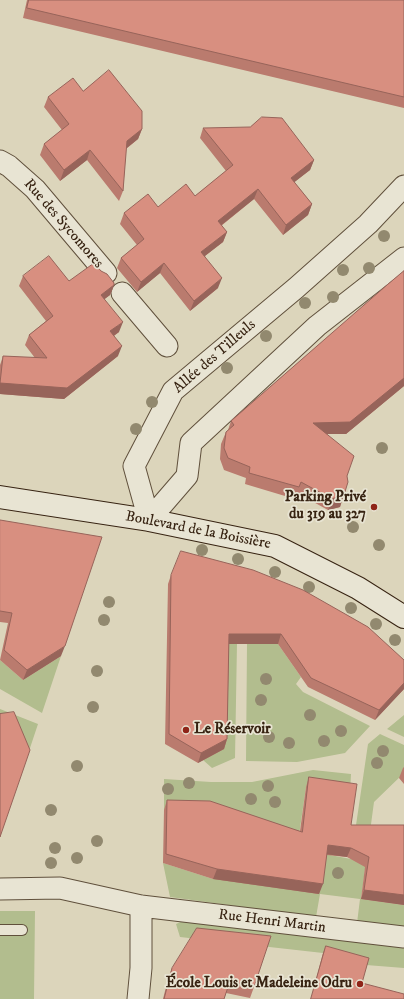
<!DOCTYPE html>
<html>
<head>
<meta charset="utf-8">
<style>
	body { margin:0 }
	canvas { display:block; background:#dcd5bb }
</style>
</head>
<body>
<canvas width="404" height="999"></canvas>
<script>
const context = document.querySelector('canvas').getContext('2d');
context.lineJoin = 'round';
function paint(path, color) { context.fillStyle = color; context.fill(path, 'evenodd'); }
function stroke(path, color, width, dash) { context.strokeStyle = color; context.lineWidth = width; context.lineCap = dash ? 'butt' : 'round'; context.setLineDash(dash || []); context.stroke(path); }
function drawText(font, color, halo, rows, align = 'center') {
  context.font = font + ' "IM FELL DW Pica",serif'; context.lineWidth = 3.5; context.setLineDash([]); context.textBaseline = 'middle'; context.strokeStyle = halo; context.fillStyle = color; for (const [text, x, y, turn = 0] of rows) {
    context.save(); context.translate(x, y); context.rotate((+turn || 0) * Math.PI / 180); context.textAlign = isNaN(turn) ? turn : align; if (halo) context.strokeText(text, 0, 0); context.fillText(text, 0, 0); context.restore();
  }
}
paint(new Path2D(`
	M225,643H237L235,758L212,768L203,760L224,748Z
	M247,643L278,644L301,677L296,684L303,692L370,726L345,753L297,762L246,761Z
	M61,656L42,713L0,689V660L23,680Z
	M0,709L38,724L26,760L0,724Z
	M404,715V737L387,729Z
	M380,734L404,745V773L374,802L361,899L404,905V929L357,923L360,899L320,894L316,917L170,897L163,863L213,879L325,854L351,859L368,744Z
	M313,770L351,774L350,793L306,787L298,842L164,820V779L211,782H252Z
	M0,911H35L34,999H0Z
	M187,919L404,944V968L366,965L323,953L180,937L176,924Z`), '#b2bd8e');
const service = new Path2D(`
	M0,930H22`);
const minor = new Path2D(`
	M0,161L9,166L35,189L106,273
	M122,293L167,346
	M149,520L134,466L173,391L296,288L368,224L404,186
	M149,520L187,476L191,443L317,326L404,258
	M0,889L60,888L141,906L404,937
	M138,999L141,968V906`);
const secondary = new Path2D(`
	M0,497L149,520L275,546L358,588L404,617`);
stroke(service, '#60503c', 12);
stroke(minor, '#60503c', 23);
stroke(secondary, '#372312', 24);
stroke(service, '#e8e4d3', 10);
stroke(minor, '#e8e4d3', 21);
stroke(secondary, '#e8e4d3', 22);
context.fillStyle = '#92896f';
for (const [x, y] of [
	[384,236],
	[369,268],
	[343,270],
	[333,297],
	[305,303],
	[266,336],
	[227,368],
	[152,402],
	[136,429],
	[382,448],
	[353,527],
	[379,545],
	[202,550],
	[238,559],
	[275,572],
	[309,587],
	[109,602],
	[351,608],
	[104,620],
	[376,624],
	[395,640],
	[97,671],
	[266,679],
	[261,700],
	[93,707],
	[310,715],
	[341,731],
	[269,737],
	[324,741],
	[289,743],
	[383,751],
	[377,763],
	[77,766],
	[189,783],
	[268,786],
	[168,789],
	[251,799],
	[275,802],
	[51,810],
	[97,841],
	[55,848],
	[77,858],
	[51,863],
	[338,873]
]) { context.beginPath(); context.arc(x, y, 6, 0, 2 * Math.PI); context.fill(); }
paint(new Path2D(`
	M27,0H404V108L23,18Z
	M83,91L142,129L138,139L126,149L123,191L119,201L87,160L60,181L40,155L44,144L62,130L44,107L48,97Z
	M203,128L314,160L310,170L294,182L312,204L308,215L283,235L254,199L221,226L227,232L223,242L205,256L218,288L190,311L160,273L137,292L117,268L121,258L137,245L120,224L124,213L158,207L195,196L226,171L200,138Z
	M101,271L114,285L110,295L104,299L119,332L114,336L118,356L64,399L0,394V365L3,356L35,358L25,345L29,335L46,321L19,286L23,276L69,281Z
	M404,271V386L346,434H327L347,476L340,507L328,510L297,493L295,499L245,484L246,478L224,470L220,459L221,444L226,432L228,430L231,421Z
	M0,520L61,656L23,680L0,660L8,623L0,622Z
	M171,575L404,660V689L375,720L308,687L278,644H229L227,739L224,749L198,763L165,744L168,584Z
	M404,767V784L399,778L403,768Z
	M309,777L351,825H404V905L361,899L365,867L347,857L327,855L319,894L213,879L163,863L164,810L167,800L300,831L306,787Z
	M326,946L362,983L404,999H311L323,953Z
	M172,968L254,987L250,998L226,993L224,999H163L168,979Z`), '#ba7b6e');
paint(new Path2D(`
	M142,129L138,139L123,151L127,141Z
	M90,150L87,160L60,181L64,170Z
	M314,160L310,170L287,188L291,178Z
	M258,189L254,199L214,231L218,221Z
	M312,204L308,215L283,235L286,225Z
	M227,232L223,242L197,262L201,252Z
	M164,263L160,273L137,292L141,282Z
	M222,278L218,288L190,311L194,301Z
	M114,285L110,295L97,305L101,295Z
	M123,322L119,332L106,341L110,331Z
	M122,346L118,356L64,399L0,394V383Z
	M404,378V386L346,434H309L313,423Z
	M344,495L340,507L328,510L332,499Z
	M229,634H281L278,644H225Z
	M65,646L61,656L23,680L27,670Z
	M404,683V689L375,720L379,710Z
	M227,739L224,749L198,763L201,753Z
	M328,845L351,848L347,857L325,854Z
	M217,869L323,884L319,894L213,879Z
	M364,890L404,895V905L361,899Z`), '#97645a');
const building = new Path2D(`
	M29,0H404V97L27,8Z
	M109,70L142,111V129L127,141L123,191L90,150L64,170L44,144L69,124L48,97L73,78L83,91Z
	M262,117L282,118L314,160L291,178L312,204L286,225L258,189L218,221L227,232L201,252L222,278L194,301L164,263L141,282L121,258L144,239L124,213L148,194L158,207L186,184L195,196L233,165L203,128L250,127Z
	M49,256L69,281L94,263L101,271L107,274L114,283V285L101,295L123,322L110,331L122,346L67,388L0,383L3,356L47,358L29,335L53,316L23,276Z
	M404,271V378L350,422L313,423L354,456L347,476L348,482L344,495L332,499L301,482L299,487L249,473L250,467L228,458L224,448L226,432L234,425L231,421L387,285Z
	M0,520L102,537L65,646L27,670L4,650L12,613L0,611Z
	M181,551L253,570L303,590L368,627L404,660V683L379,710L311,678L281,634H229L227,739L201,753L169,734L171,575Z
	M14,712L30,750L0,837V714Z
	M309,777L357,784L351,825H404V895L364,890L369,857L351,848L328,845L323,884L217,869L166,854L167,800L210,801L302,832Z
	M197,928L271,936L254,987L230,981L224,999H164L172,968Z
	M326,946L369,958L362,983L404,994V999H311Z`);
paint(building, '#d88f80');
stroke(building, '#97645a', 1);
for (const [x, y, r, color] of [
	[374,507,4,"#8f2418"],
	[186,730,4,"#8f2418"],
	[360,984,4,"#8f2418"]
]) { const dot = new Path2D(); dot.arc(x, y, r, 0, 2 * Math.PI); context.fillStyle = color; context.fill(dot); stroke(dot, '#e8e4d3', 1.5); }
drawText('15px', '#372312', '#e8e4d3', [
	["Rue des Sycomores",63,224,49],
	["Allée des Tilleuls",215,357,-41],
	["Boulevard de la Boissière",198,531,11],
	["Rue Henri Martin",272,922,7]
]);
drawText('bold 15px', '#372312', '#e8e4d3', [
	["Parking Privé",366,498],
	["du 319 au 327",366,515],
	["Le Réservoir",194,730,"left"],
	["École Louis et Madeleine Odru",352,984]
], 'right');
</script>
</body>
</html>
